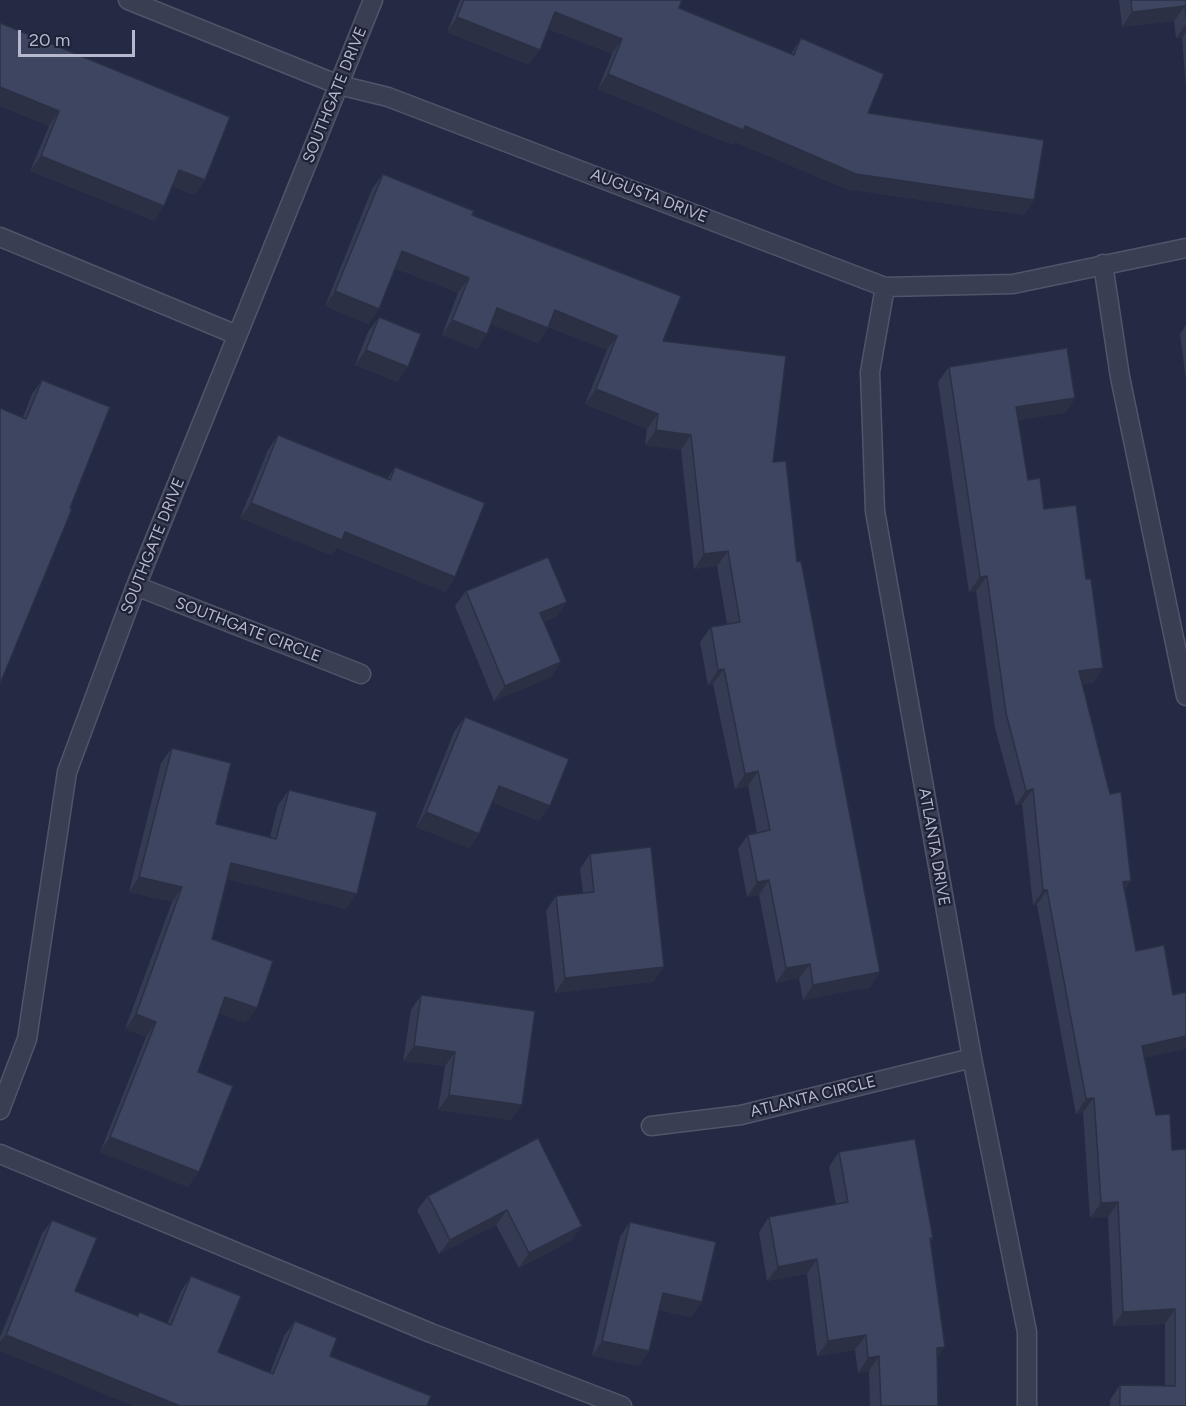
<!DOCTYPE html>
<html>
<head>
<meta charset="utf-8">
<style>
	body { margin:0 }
	#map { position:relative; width:1186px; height:1406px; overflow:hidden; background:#242a44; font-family:Figtree,sans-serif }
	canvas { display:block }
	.scale { position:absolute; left:18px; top:30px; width:117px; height:27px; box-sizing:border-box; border:3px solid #b6b9cd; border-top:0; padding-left:8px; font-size:18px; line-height:21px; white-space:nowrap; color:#b6b9cd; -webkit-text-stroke:4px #1d2238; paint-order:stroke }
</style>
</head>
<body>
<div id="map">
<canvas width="1186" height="1406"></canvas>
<div class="scale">20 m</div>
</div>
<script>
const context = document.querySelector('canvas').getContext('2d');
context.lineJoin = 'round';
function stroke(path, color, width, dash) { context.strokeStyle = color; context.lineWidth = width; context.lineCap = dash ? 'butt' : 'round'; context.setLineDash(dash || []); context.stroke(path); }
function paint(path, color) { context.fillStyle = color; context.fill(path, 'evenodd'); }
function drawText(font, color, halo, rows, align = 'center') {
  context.font = font + ' Figtree,sans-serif'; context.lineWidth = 4.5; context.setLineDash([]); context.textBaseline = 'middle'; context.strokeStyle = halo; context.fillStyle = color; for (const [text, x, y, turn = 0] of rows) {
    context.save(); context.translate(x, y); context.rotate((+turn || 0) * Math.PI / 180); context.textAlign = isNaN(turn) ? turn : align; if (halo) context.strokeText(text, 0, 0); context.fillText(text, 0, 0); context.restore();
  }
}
const service = new Path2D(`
	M0,237L237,335
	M1103,264L1120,377L1186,696
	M0,1154L431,1333L622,1406`);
const minor = new Path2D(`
	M128,0L339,85L388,97L885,287L1013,284L1186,248
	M885,287L870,372L875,511L972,1058L1027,1332V1406
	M136,586L361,674
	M0,1110L27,1039L67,772L136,586L373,0
	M651,1126L741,1115L972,1058`);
stroke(service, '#51556a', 21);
stroke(minor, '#51556a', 21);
stroke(service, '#393e53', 18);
stroke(minor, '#393e53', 18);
paint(new Path2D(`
	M460,0H682L679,8L791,54L801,38L868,113L1034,200L1024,215L846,189L735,142L733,145L598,89L612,54L549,29L529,65L447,32Z
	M1119,0H1186V88L1182,38H1176L1174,21L1122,27Z
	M0,23L205,180L194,195L172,186L154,221L30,171L49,126L0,106Z
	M383,174L472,215L663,341L773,462L797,562L880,972L870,987L803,1000L799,978L776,983L759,895L747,897L738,849L748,835L757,833L748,786L735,789L713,684L708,685L700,642L711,627L727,624L717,566L694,569L681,450L645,445L647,429L585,404L607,350L549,327L538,343L491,324L477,349L442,335L458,293L395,268L379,309L368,324L325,306L372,189Z
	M379,317L408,367L397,382L355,365L368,332Z
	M1186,325V380L1180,334Z
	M949,367L1075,398L1065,413L1018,420L1028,480L1086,579L1103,668L1093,683L1082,684L1131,881L1125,889L1136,951L1173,995L1186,992V1047L1184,1049L1144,1058L1156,1115L1186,1406H1110V1400L1120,1385L1165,1386V1324L1113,1326L1108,1217L1090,1218L1083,1112L1076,1114L1037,905H1033L1022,804L1016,805L995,728L976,591L969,592L938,382Z
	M42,380L70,508L23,417L32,394Z
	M278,435L387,479L395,467L455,577L445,592L337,548L331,555L240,518L268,450Z
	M466,591L567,602L556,617L544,622L551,677L494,701L455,606Z
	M465,717L539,821L492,802L479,834L469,848L416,827L454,732Z
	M172,748L216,824L270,837L278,805L289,790L346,909L227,879L212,939L246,1023L219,1013L198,1072L188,1187L100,1152L146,1037L125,1029L172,902L129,892L161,763Z
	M590,854L664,967L653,982L555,993L546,911L556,896L583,893L580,869Z
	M421,995L511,1120L438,1110L445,1066L403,1061L411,1010Z
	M538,1138L572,1240L519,1268L496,1225L439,1254L417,1210L428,1196Z
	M839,1152L933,1238L931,1241L938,1406H870L869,1371L858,1373L855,1350L817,1356L807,1274L767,1281L759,1232L769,1217L836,1205L829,1167Z
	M52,1220L75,1291L137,1316L139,1312L167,1324L181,1291L191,1276L218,1352L270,1373L284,1336L295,1321L330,1356L431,1396L0,1351V1337L42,1234Z
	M630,1222L702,1302L691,1317L659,1310L639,1366L592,1356L620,1237Z`), '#353b53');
paint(new Path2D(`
	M1185,6L1174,21L1122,27L1132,12Z
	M555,12L622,39L612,54L545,27Z
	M457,17L540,50L529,65L447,32Z
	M1186,24V32L1182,38H1176Z
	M608,74L745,126L1034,200L1024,215L846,189L735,142L733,145L598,89Z
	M0,87L59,111L49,126L0,106Z
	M41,156L164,206L154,221L30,171Z
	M179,170L205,180L194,195L168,184Z
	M402,251L469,278L458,293L391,266Z
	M335,291L379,309L368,324L325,306Z
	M497,308L548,328L538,343L487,323Z
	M555,310L617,336L607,350L545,325Z
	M452,320L487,334L477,349L442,335Z
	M366,350L408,367L397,382L355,365Z
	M596,389L658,414L647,429L585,404Z
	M1075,398L1065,413L1006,422L1016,407Z
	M656,430L691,435L681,450L645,445Z
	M251,503L345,532L455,577L445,592L337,548L331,555L240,518Z
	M728,551L717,566L694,569L704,554Z
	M987,576L976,591L969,592L980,577Z
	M567,602L556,617L530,628L540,613Z
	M561,662L551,677L494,701L505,686Z
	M1103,668L1093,683L1068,686L1079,671Z
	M724,669L713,684L708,685L718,670Z
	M758,771L748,786L735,789L745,774Z
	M499,786L550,806L539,821L488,801Z
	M1033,789L1022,804L1016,805L1026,791Z
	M426,812L479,834L469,848L416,827Z
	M231,863L357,894L346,909L221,878Z
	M139,877L182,887L172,902L129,892Z
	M769,880L759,895L747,897L757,882Z
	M1131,881L1120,896L1123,882Z
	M1043,890H1047L1037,905H1033Z
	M810,964L799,978L776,983L786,968Z
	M664,967L653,982L555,993L565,978Z
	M880,972L870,987L803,1000L813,985Z
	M225,997L257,1008L246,1023L214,1011Z
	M136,1014L156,1022L146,1037L125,1029Z
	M1186,1036V1047L1184,1049L1131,1061L1142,1046Z
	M414,1046L455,1052L445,1066L403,1061Z
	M449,1095L522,1105L511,1120L438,1110Z
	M1094,1098L1083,1112L1076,1114L1086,1099Z
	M110,1137L199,1172L188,1187L100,1152Z
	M1118,1202L1108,1217L1090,1218L1101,1203Z
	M507,1210L496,1225L439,1254L450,1240Z
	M582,1226L572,1240L519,1268L529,1253Z
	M817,1259L807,1274L767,1281L778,1267Z
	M663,1293L702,1302L691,1317L653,1308Z
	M1175,1309L1165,1324L1113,1326L1123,1312Z
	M6,1335L180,1406H133L0,1351V1342Z
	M866,1335L855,1350L817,1356L828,1341Z
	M602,1341L649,1351L639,1366L592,1356Z
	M945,1347L934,1362L937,1348Z
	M879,1356L869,1371L858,1373L868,1358Z`), '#2b3044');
const building = new Path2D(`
	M464,0H682L679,8L794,55L801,38L884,74L868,113L1044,140L1034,200L856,174L745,126L743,130L608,74L622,39L555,12L540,50L457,17Z
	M1131,0H1186V18L1185,6L1132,12Z
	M0,23L230,117L205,180L179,170L164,206L41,156L59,111L0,87Z
	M383,174L474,211L472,215L681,296L663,341L786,356L773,462L786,461L797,562L801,561L880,972L813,985L810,964L786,968L769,880L757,882L748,835L770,830L758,771L745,774L724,669L718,670L711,627L740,622L728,551L704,554L691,435L656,430L658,414L596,389L617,336L555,310L548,328L497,308L487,334L452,320L469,278L402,251L379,309L335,291Z
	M379,317L421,334L408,367L366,350Z
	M1067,348L1075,398L1016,407L1028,480L1040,478L1044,509L1076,505L1086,579H1091L1103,668L1079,671L1110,794L1121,792L1131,881L1123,882L1136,951L1164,945L1173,995L1186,992V1036L1142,1046L1156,1115L1170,1114L1172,1150L1186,1149V1406H1120V1385L1175,1386V1309L1123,1312L1118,1202L1101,1203L1094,1098L1086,1099L1047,890H1043L1033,789L1026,791L1006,713L987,576L980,577L949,367Z
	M42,380L110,407L70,508L72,509L0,684V408L26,419Z
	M278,435L390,480L395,467L485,503L455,577L345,532L342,540L251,503Z
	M548,557L567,602L540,613L561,662L505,686L466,591Z
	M465,717L569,759L550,806L499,786L479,834L426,812Z
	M172,748L231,763L216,824L276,839L289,790L377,812L357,894L231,863L212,939L273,961L257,1008L225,997L198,1072L233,1086L199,1172L110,1137L156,1022L136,1014L182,887L139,877Z
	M651,847L664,967L565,978L556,896L594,892L590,854Z
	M421,995L535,1011L522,1105L449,1095L455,1052L414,1046Z
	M538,1138L582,1226L529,1253L507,1210L450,1240L428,1196Z
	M915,1139L933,1238H930L945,1347L937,1348L938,1406H881L879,1356L868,1358L866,1335L828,1341L817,1259L778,1267L769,1217L848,1202L839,1152Z
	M52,1220L97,1238L75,1291L138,1316L139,1312L171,1325L191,1276L241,1296L218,1352L273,1374L295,1321L337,1338L330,1356L431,1396L427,1406H180L6,1335Z
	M630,1222L716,1242L702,1302L663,1293L649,1351L602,1341Z`);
paint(building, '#3e4561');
stroke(building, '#2b3044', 1.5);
drawText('16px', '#b6b9cd', '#1d2238', [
	["SOUTHGATE DRIVE",335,95,-68],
	["AUGUSTA DRIVE",649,196,21],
	["SOUTHGATE DRIVE",153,546,-68],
	["SOUTHGATE CIRCLE",248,630,21],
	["ATLANTA DRIVE",934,847,80],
	["ATLANTA CIRCLE",813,1097,-14]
]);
</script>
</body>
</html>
